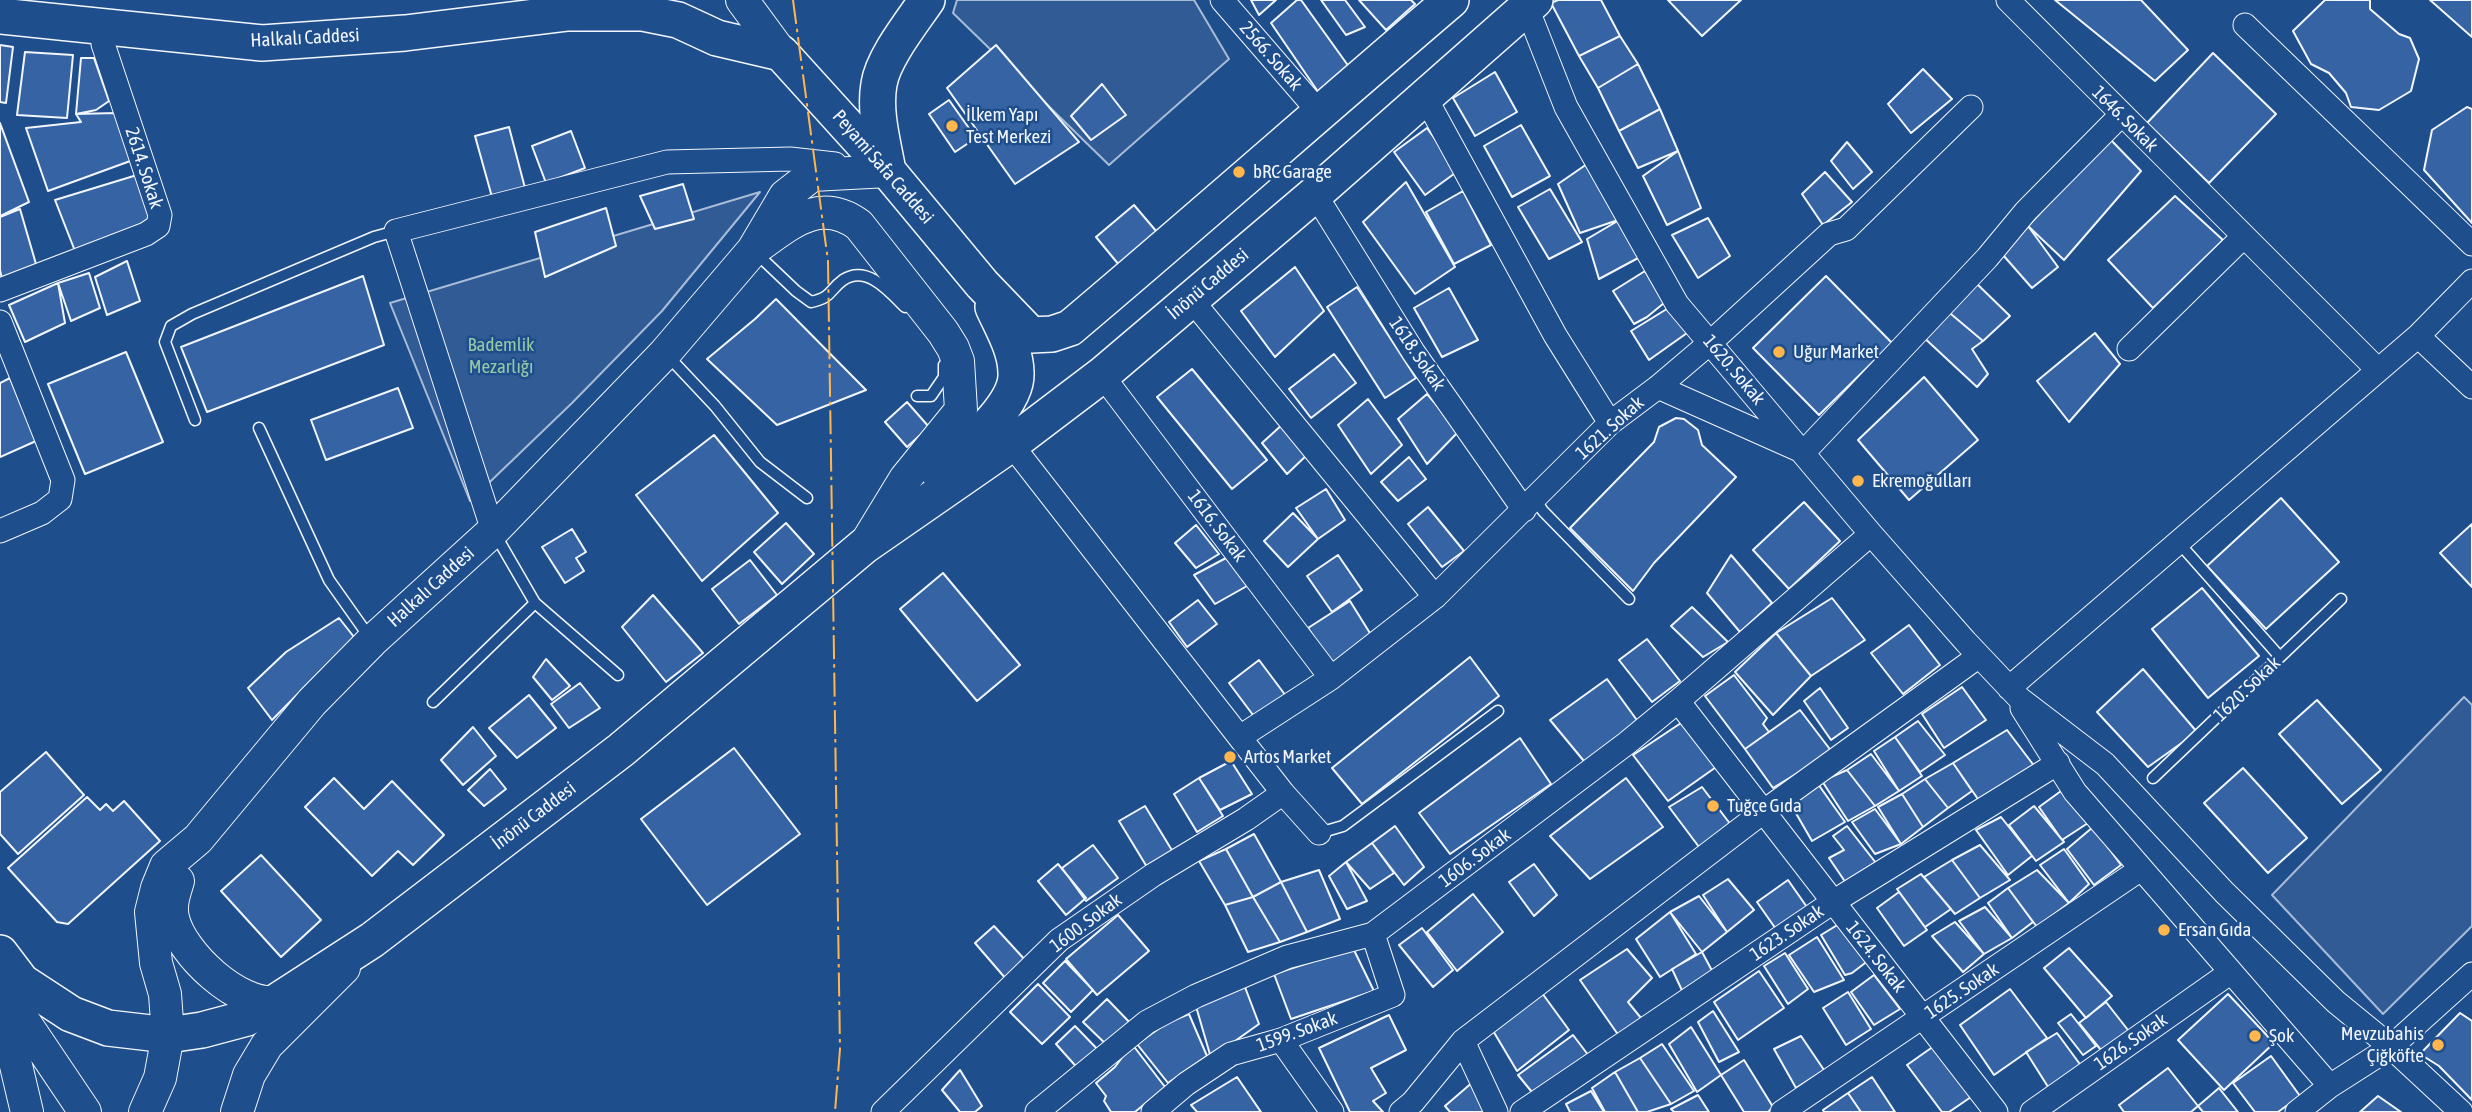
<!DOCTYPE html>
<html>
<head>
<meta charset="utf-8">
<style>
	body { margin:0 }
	canvas { display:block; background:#1f4e8c }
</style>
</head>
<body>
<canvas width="2472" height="1112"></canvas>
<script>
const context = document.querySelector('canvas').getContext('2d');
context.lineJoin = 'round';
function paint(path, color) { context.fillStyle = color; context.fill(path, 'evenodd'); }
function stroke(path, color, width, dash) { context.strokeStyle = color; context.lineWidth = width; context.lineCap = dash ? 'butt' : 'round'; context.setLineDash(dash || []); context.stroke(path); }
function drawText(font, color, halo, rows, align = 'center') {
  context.font = font + ' "Asap Condensed",sans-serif'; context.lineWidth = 5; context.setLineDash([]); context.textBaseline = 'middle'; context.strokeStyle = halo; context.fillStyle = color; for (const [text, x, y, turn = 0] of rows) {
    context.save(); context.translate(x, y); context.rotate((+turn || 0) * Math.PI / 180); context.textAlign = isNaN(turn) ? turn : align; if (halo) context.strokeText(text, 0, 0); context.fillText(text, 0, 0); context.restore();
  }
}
const built = new Path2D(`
	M957,0H1194L1229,59L1109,165L953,13Z
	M760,192L662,311L572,403L470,501L390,303Z
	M2464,697L2472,705V926L2383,1014L2272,895Z`);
paint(built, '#305b95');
stroke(built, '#a8bbd7', 2);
const building = new Path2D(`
	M1251,0H1276L1259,15Z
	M1297,0H1301L1352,71L1323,99L1271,23Z
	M1321,0H1345L1365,27L1346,35Z
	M1359,0H1411L1415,4L1386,30Z
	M1558,0H1601L1620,36L1579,56L1551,3Z
	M1668,0H1741L1702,36Z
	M2055,0H2141L2188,50L2155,81Z
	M2325,0H2370V9L2399,34L2410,38L2419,59L2411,91L2379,110L2351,107L2346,93L2329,73L2311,64L2293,31Z
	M2430,0H2472V37Z
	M1620,36L1638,64L1598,88L1579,56Z
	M0,45L13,47L6,103L0,102Z
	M996,45L1079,142L1015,184L947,88Z
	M25,52L73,55L67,118L17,115Z
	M2213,53L2276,114L2209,183L2147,123Z
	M81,58H94L109,101L96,110L76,114Z
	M1638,64L1660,109L1619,131L1598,88Z
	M1923,69L1952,99L1911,133L1888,104Z
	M1495,72L1517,112L1475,136L1453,98Z
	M1102,84L1126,115L1091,140L1071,116Z
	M949,100L976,138L955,152L929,114Z
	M2467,107L2472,109V223L2424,170L2432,130Z
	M1660,109L1678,151L1638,168L1619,131Z
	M116,113L133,160L48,191L26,128L81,122L76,114Z
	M0,123L29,202L0,216Z
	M1521,125L1550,176L1512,197L1484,146Z
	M509,127L525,188L492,197L475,136Z
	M1427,128L1458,171L1425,195L1394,152Z
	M571,131L585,168L546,183L532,146Z
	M2110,139L2141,171L2064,260L2028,226Z
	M1847,142L1872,172L1853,189L1831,161Z
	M1678,151L1701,208L1667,225L1643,176Z
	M1587,164L1621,219L1580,233L1558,184Z
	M1825,172L1852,202L1823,225L1802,194Z
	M137,175L154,222L75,251L55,200Z
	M1406,182L1455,267L1415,294L1363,222Z
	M683,184L694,219L655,229L640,196Z
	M1550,189L1582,242L1549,259L1518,207Z
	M1463,191L1491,245L1454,264L1426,212Z
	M2175,196L2223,240L2153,308L2108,260Z
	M1134,205L1162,238L1124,271L1096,237Z
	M606,208L616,246L545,277L535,232Z
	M20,209L36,264L2,279L0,270V217Z
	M1708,218L1730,256L1698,278L1672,235Z
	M1621,219L1640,257L1599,279L1587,239Z
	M2028,226L2058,267L2032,288L2003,255Z
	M127,261L140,301L107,315L95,277Z
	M1295,267L1324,311L1275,357L1241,311Z
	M1645,271L1664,303L1647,317L1634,324L1613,291Z
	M89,273L100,308L71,321L58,283Z
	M363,276L384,345L207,412L181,347Z
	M1826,276L1892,343L1819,415L1753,348Z
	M1975,282L2010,316L1983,341L1945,309Z
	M58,283L65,323L25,342L9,305Z
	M1357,287L1416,378L1385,398L1327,307Z
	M1449,288L1478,340L1442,357L1414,308Z
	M776,299L866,390L777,425L707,359L755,319Z
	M1670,307L1687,333L1649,360L1631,331Z
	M1945,309L1983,341L1972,349L1988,374L1977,387L1920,334Z
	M2095,333L2120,364L2069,422L2037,381Z
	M126,352L163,442L85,474L48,384Z
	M1334,354L1356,383L1311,418L1289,389Z
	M1192,369L1267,460L1232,489L1157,397Z
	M1924,377L1978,440L1909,500L1858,440Z
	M10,378L36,441L0,457V383Z
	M398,388L413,428L326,460L311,420Z
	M1427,394L1459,431L1427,464L1398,419Z
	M1368,399L1402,445L1371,474L1338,425Z
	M907,402L929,427L907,447L885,422Z
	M1676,418L1684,419L1698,430L1702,445L1736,477L1654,563L1633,591L1570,528L1654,442L1659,427Z
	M1284,423L1310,452L1287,474L1262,443Z
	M714,435L778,513L702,581L636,495Z
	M1409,457L1426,479L1398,501L1381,482Z
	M1326,489L1345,520L1318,539L1296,508Z
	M2281,498L2339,562L2266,629L2207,566Z
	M1804,502L1840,541L1789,589L1753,550Z
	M1428,507L1464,551L1442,567L1408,524Z
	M1293,513L1318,539L1288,567L1264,541Z
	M786,523L814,554L782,584L754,552Z
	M2472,524V587L2440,553Z
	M1196,525L1219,554L1196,568L1175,543Z
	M572,529L586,552L576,558L584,571L565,583L542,547Z
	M1338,555L1362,590L1332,612L1307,576Z
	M1731,555L1772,603L1740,632L1707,593Z
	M1226,558L1247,586L1215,604L1194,575Z
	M750,560L777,595L739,624L712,589Z
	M943,573L1020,665L977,701L900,609Z
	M2202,588L2259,656L2208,698L2152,629Z
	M653,595L703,653L666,682L622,627Z
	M1832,598L1865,640L1811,676L1776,633Z
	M1198,600L1217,624L1187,647L1169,622Z
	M1350,601L1373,638L1332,665L1308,628Z
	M1692,607L1728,642L1703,657L1671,626Z
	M339,618L354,637L272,720L248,688L286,652Z
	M1909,625L1940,665L1903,694L1871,653Z
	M1776,633L1811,676L1773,715L1735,672Z
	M1647,639L1680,681L1652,702L1619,660Z
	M1470,657L1499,696L1362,804L1332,768Z
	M546,659L570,686L552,700L533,677Z
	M1259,660L1286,696L1256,719L1229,683Z
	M2143,669L2197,732L2148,767L2097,712Z
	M1734,675L1767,718L1763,724L1769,732L1745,749L1705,696Z
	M1607,679L1639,723L1588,766L1550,720Z
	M580,683L600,708L569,728L551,704Z
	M1962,687L1986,720L1944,748L1922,714Z
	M1820,688L1848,728L1831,740L1804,701Z
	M529,695L556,728L517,758L489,728Z
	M2317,700L2381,770L2342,804L2279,734Z
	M1800,710L1832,752L1773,788L1745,749Z
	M1684,721L1719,765L1668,801L1633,755Z
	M1918,721L1945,755L1920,772L1895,737Z
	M473,727L496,756L463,785L441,760Z
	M2007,730L2035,767L1980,802L1953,763Z
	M1895,737L1922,776L1899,791L1874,751Z
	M1520,738L1551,784L1450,854L1419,813Z
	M734,748L800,834L707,905L641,819Z
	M46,752L84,795L18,854L0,834V792Z
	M1871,754L1899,791L1875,806L1847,770Z
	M1231,761L1252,794L1220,810L1199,778Z
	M1953,763L1972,791L1948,808L1925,779Z
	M2243,768L2307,838L2268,873L2204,803Z
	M490,769L506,789L484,806L468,790Z
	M1847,770L1875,806L1848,821L1822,781Z
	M334,778L364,809L392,781L444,835L413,865L398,851L372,876L305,807Z
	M1199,778L1223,816L1197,832L1174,794Z
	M1626,778L1663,827L1590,879L1550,836Z
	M1925,779L1948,808L1923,827L1902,794Z
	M1818,784L1845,822L1812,841L1790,803Z
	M1702,787L1731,825L1699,847L1669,807Z
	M2061,791L2088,823L2062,840L2039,807Z
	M1902,794L1923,827L1901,844L1878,807Z
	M87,797L100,810L106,804L113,811L124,801L160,841L68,924L57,922L8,868Z
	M1145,806L1173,852L1147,867L1119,821Z
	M2034,806L2064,842L2036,861L2009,825Z
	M1875,809L1901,844L1875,854L1852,822Z
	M2001,817L2032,856L2008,875L1976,830Z
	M1395,826L1424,867L1404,885L1372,843Z
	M1847,826L1876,863L1848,886L1829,858L1844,850L1833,836Z
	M2093,827L2121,865L2094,885L2067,849Z
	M1254,834L1281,882L1253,897L1226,849Z
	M1372,843L1394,873L1370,889L1346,862Z
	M1093,845L1118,878L1086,901L1062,868Z
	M1980,845L2010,880L1980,898L1952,860Z
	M1226,849L1253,897L1225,905L1199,861Z
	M2064,849L2089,884L2069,903L2040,865Z
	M261,855L321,920L281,957L221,891Z
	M1952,860L1980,898L1955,914L1924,877Z
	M1346,862L1367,901L1347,909L1329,876Z
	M1058,864L1086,898L1066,915L1038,881Z
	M1534,864L1557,895L1534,916L1509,882Z
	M1319,870L1340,919L1307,932L1281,882Z
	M2037,870L2069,903L2037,927L2008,888Z
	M1921,874L1951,909L1925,927L1897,889Z
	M1728,879L1754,910L1727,932L1703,895Z
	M1788,880L1809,910L1778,932L1757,902Z
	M1281,882L1307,932L1280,942L1253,897Z
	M2008,888L2033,922L2012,938L1988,903Z
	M1899,892L1927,930L1904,946L1877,908Z
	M1473,894L1503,932L1457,971L1427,932Z
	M1699,896L1727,932L1702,952L1670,912Z
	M1253,897L1280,942L1248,952L1225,905Z
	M1985,907L2012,938L1984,954L1959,921Z
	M1670,912L1696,954L1660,977L1636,939Z
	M1118,915L1149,951L1097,995L1066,959Z
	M1955,922L1984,954L1963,972L1932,936Z
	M1839,924L1869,960L1852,973L1845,975L1821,935Z
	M994,926L1026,961L1006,979L975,943Z
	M1422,928L1453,970L1433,987L1399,945Z
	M1817,937L1844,980L1814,992L1789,955Z
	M1351,944L1374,991L1291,1019L1274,974L1327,957Z
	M2069,948L2112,996L2086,1018L2044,968Z
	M1627,949L1652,978L1628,1002L1641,1018L1619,1036L1580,980Z
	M1702,952L1717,980L1686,999L1672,969Z
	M1785,953L1808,989L1788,1004L1764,966Z
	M1065,961L1093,990L1071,1012L1043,983Z
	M1759,971L1784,1008L1738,1040L1714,1002Z
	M1874,975L1900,1009L1874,1025L1851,992Z
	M1243,982L1259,1024L1211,1058L1195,1003Z
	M1038,984L1070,1017L1042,1044L1010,1012Z
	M2010,989L2047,1038L1994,1075L1960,1025Z
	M1848,992L1871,1029L1846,1045L1823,1008Z
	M1542,993L1569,1030L1517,1071L1492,1029Z
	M2228,994L2274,1043L2224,1090L2178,1040Z
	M1107,999L1136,1029L1111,1049L1083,1022Z
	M2106,1002L2135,1039L2105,1055L2079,1023Z
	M1713,1011L1739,1052L1719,1062L1698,1022Z
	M2460,1013L2472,1021V1100L2439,1066L2420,1054Z
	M1189,1014L1207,1056L1168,1083L1137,1044L1167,1023Z
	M2071,1014L2096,1046L2083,1055L2058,1023Z
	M1389,1015L1406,1050L1371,1068L1386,1093L1373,1101L1383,1112H1350L1319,1048Z
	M1075,1026L1102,1054L1081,1072L1056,1044Z
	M1691,1027L1721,1075L1697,1092L1669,1044Z
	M2057,1033L2082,1067L2050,1090L2026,1052Z
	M1573,1035L1592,1060L1536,1097L1518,1075Z
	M1801,1036L1824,1070L1796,1088L1774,1049Z
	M1132,1044L1165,1087L1135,1112H1111L1104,1101L1106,1096L1096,1083L1115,1067Z
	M1662,1044L1694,1091L1671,1104L1640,1058Z
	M1934,1046L1971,1097L1949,1112H1942L1907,1065Z
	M2271,1056L2300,1096L2278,1112H2255L2233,1083Z
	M1640,1058L1671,1104L1647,1112H1638L1615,1072Z
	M1744,1060L1773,1107L1768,1112H1744L1721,1075Z
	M2168,1068L2198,1106L2191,1112H2124L2119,1105Z
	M960,1070L982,1106L975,1112H960L942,1090Z
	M1615,1072L1638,1112H1605L1592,1088Z
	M1237,1077L1261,1112H1197L1191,1105Z
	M1872,1077L1895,1112H1861L1848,1093Z
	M1474,1081L1491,1112H1450L1445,1106Z
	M2219,1088L2238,1112H2203L2198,1106Z
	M1591,1091L1604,1112H1570L1566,1104Z
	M1848,1093L1861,1112H1824L1823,1110Z
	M1698,1095L1709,1112H1674L1671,1109Z
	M2378,1096L2401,1112H2360Z`);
paint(building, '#3563a3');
stroke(building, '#f2f6ff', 2);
const service = new Path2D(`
	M755,252L796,291L811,302C833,297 828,291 843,280C867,264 890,292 905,307
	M667,355L715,406L760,462L807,498
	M917,396H931L944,377V365
	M195,420L165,342L171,326L192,314L374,237L396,231
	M259,428L329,580L370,638
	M1535,499L1543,511L1629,599
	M495,534L535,603L618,675
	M2179,543L2280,657
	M433,702L535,603
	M2153,778L2341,599
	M1319,833L1343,826L1498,711`);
const minor = new Path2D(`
	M1222,0L1319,112
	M2008,0L2378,370
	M1527,8L1566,107L1677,304L1871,534L1966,642L2020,699L2105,764L2224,892L2336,1002L2391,1047L2461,1112
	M2245,25L2472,244
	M1425,97L1555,335L1610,423
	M1315,194L1414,353L1524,510
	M0,290L146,234L158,226L160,215L103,44L104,26
	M1190,298L1435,597
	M0,322L63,480L60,499L42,513L0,531
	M2418,336L2472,387
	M2129,349L2244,236
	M1102,375L1331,678
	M1658,387L1804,452L1987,258L2026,211L2121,115
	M1011,444L1283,793L1319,833
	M493,531L396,231L667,162L790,159L835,164
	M2009,688L2418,336L2472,281
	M1678,701L1996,1112
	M2022,708L2075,792L2330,1086
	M1240,737L1331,678L1435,597L1610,423L1658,387L1711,342L1829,234L1846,229L1971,107
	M1281,1040L1332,1112
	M1463,1041L1496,1112
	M883,1112L1059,940L1153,875L1246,819L1283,793
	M1037,1112L1147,1022L1196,996L1287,957L1373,934L1627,743L1678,701L1871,534
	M1153,1112L1186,1084L1231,1054L1281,1040L1393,995L1373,934
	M1401,1112L1413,1102L1463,1041L1763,812L1979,656
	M1522,1112L1833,902L2058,763
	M1782,1112L2141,869
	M2032,1112L2231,972
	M2297,1112L2330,1086L2391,1047L2472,974`);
const secondary = new Path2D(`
	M742,0L781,53
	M760,245C792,222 821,197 859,225L943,332L953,348L958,361L961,410L905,479L866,543
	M178,881C174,894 170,905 173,918C181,954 239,1007 276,1002
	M0,971L13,1005L85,1112
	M0,998L27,1112
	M145,1112L160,1078L168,1035L165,994L156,963L151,912L157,888L166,866L198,839L312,702L372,641L493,531L665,353L753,250L785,196L812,175L888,171
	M237,1112L249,1075L267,1045L344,968`);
const primary = new Path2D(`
	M0,16L262,43L405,33L568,13H643L678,20L717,38L781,53L888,171L982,284L1031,335L1052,334L1070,328C1198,220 1323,109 1451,0
	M888,171C883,143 874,112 879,84C883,58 912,22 927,0
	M939,473C962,451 1018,406 1016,373C1016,350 1002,327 993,307
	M0,953L22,982L71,1014L108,1028L168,1035L202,1030L247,1018L276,1002L372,940L621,750L864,546L1011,444L1102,375L1315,194L1535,0`);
stroke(service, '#f2f6ff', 13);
stroke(minor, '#f2f6ff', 25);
stroke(secondary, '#f2f6ff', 34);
stroke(primary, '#f2f6ff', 38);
stroke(service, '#1f4e8c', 10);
stroke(minor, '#1f4e8c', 23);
stroke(secondary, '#1f4e8c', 32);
stroke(primary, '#1f4e8c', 35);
stroke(new Path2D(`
	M793,0L828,261L840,1049L835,1112`), '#ffb74d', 2, [24, 5, 3.5, 5]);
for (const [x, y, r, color] of [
	[952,126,7,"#ffb74d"],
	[1239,172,7,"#ffb74d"],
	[1779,352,7,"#ffb74d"],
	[1858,481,7,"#ffb74d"],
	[1230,757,7,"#ffb74d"],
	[1713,806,7,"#ffb74d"],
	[2164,930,7,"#ffb74d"],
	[2255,1036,7,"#ffb74d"],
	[2438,1045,7,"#ffb74d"]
]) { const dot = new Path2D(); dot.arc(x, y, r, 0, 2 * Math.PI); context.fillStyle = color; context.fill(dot); stroke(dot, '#1f4e8c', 2.5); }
drawText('19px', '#f2f6ff', '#1f4e8c', [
	["Halkalı Caddesi",305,38,-3],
	["2566. Sokak",1271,56,49],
	["1646. Sokak",2125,119,45],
	["Peyami Safa Caddesi",883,167,49],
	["2614. Sokak",144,168,72],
	["İnönü Caddesi",1208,284,-40],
	["1618. Sokak",1417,354,56],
	["1620. Sokak",1734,370,50],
	["1621. Sokak",1610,428,-42],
	["1616. Sokak",1217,526,53],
	["Halkalı Caddesi",431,587,-42],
	["1620. Sokak",2247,689,-44],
	["İnönü Caddesi",534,816,-37],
	["1606. Sokak",1475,858,-37],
	["1600. Sokak",1086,923,-37],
	["1623. Sokak",1787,933,-34],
	["1624. Sokak",1876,957,52],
	["1625. Sokak",1962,991,-34],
	["1599. Sokak",1297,1032,-20],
	["1626. Sokak",2131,1042,-35]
]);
drawText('19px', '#f2f6ff', '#1f4e8c', [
	["İlkem Yapı",966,115],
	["Test Merkezi",966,137],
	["bRC Garage",1253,172],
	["Uğur Market",1793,352],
	["Ekremoğulları",1872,481],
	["Artos Market",1244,757],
	["Tuğçe Gıda",1727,806],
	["Ersan Gıda",2178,930],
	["Mevzubahis",2424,1034,"right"],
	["Çiğköfte",2424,1056,"right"],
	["Şok",2269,1036]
], 'left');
drawText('19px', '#97c8a6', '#1f4e8c', [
	["Bademlik",501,345],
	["Mezarlığı",501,367]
]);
</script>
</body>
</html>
